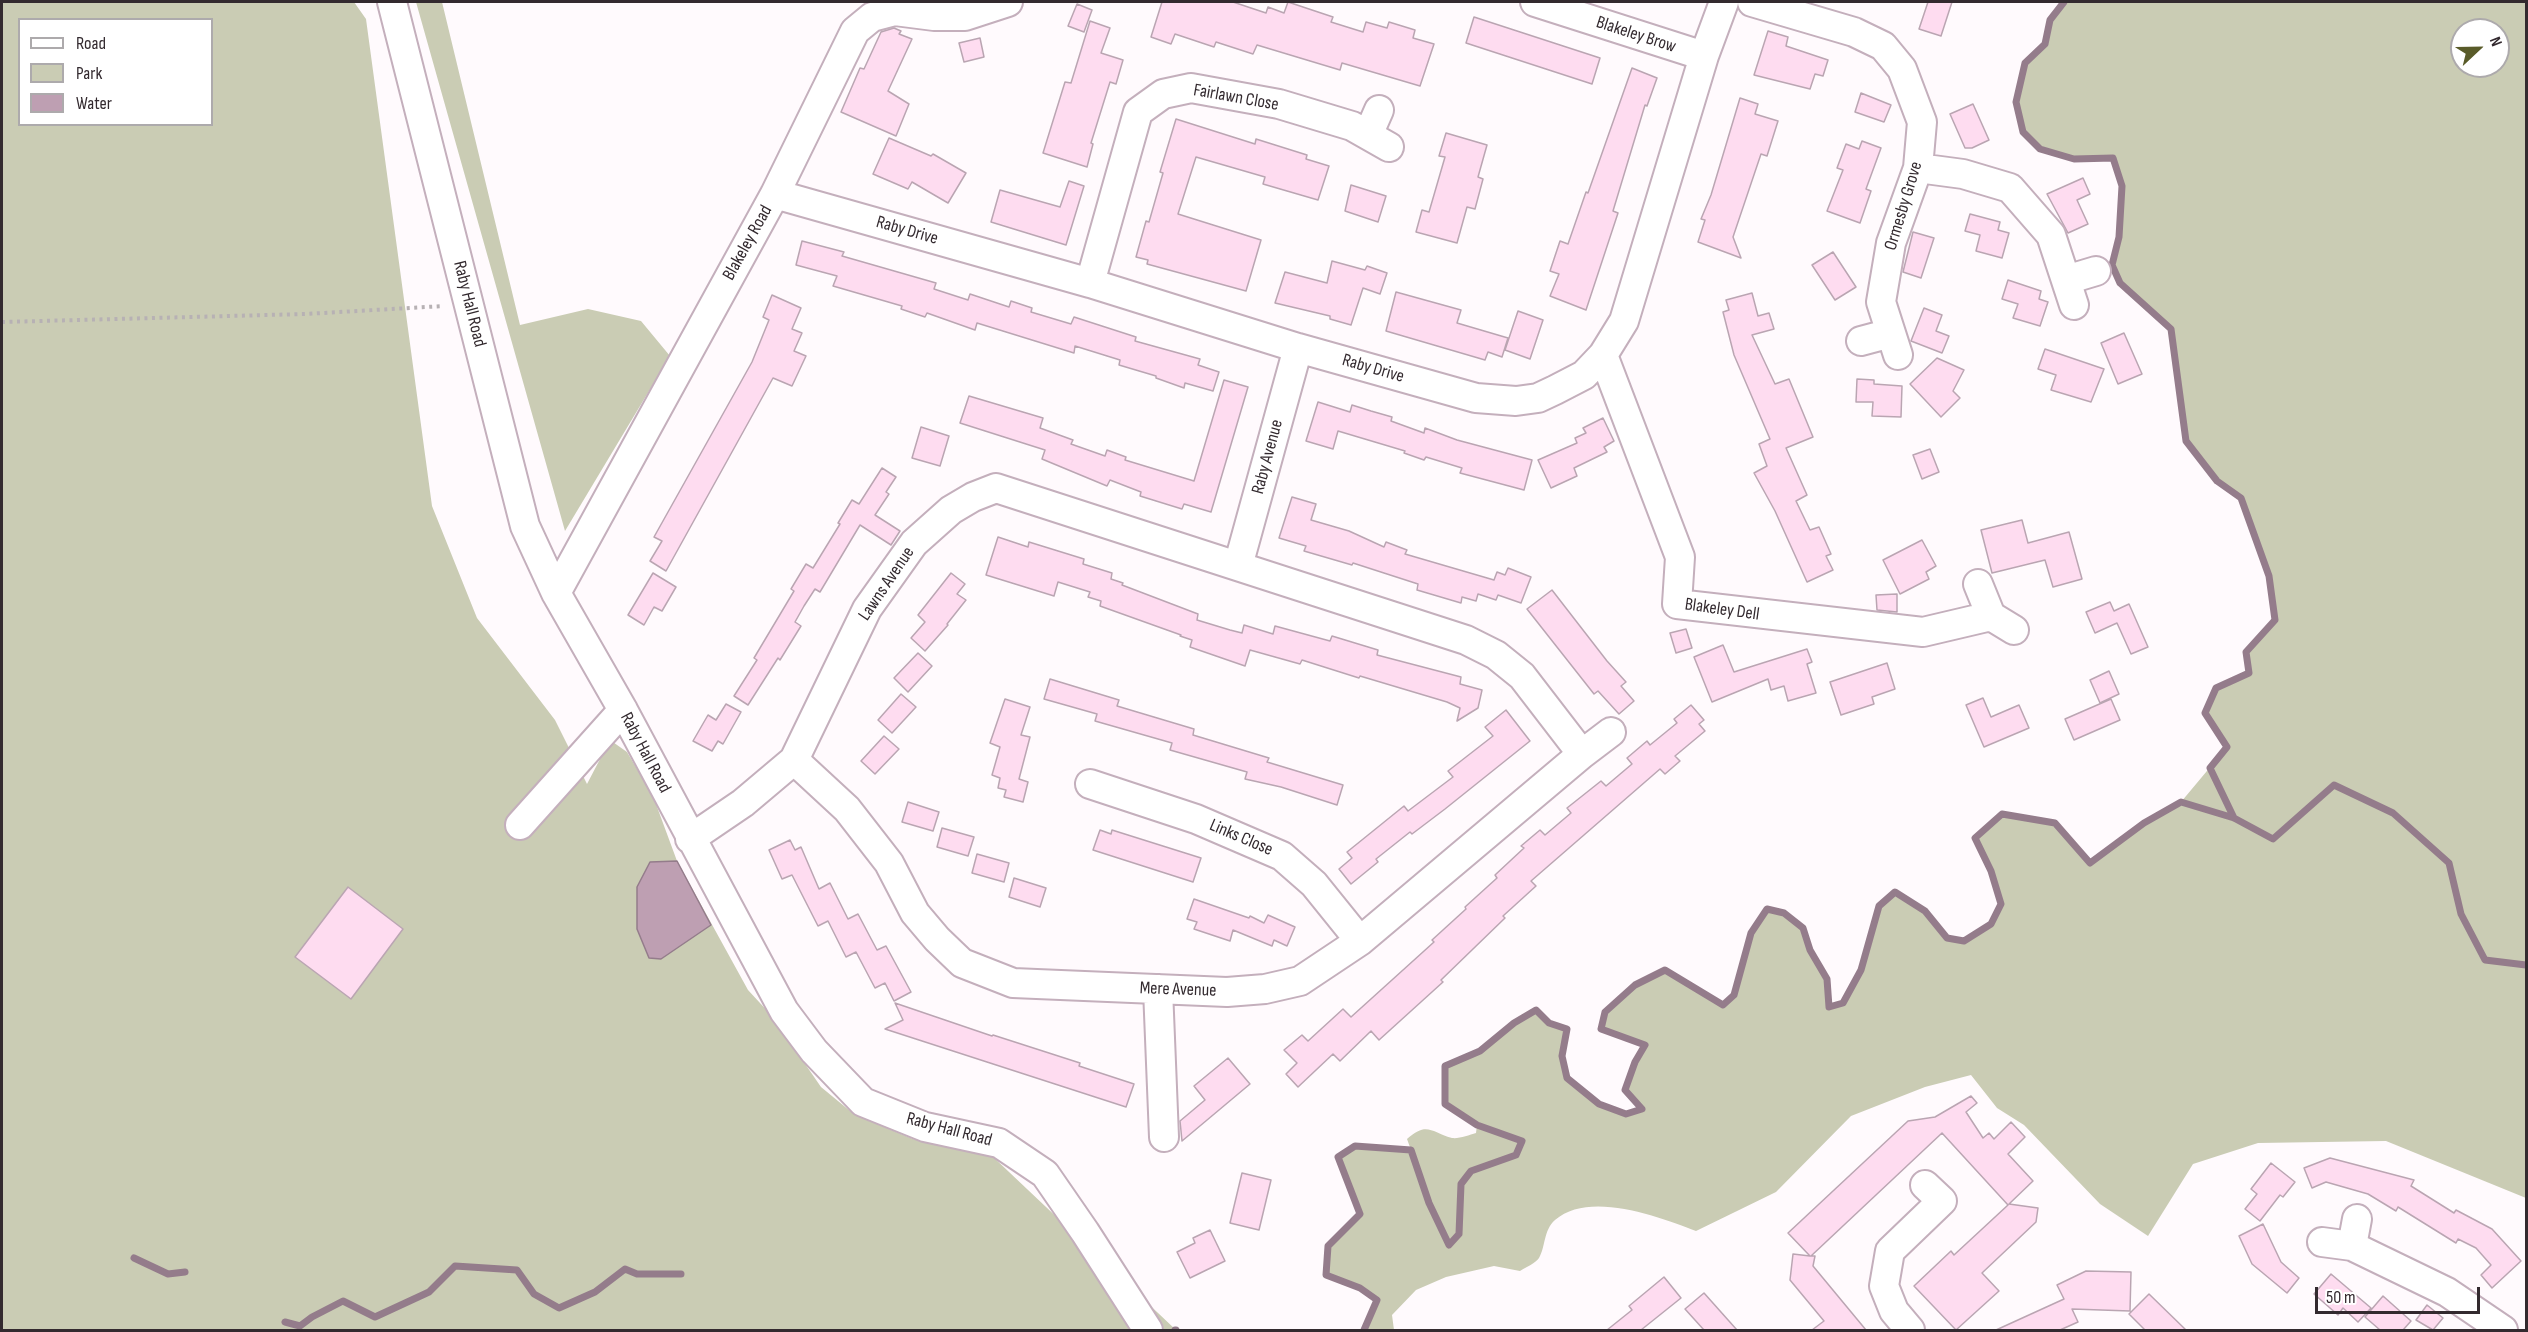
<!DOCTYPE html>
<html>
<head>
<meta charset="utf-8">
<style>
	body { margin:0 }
	#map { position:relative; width:2528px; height:1332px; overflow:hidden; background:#fffafd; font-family:"Sofia Sans Condensed",sans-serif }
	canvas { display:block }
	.frame { position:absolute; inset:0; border:3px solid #332a2f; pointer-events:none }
	.legend { position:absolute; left:18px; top:18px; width:195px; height:108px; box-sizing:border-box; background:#fff; border:2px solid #adaaac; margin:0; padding:8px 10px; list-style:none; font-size:18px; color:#332a2f }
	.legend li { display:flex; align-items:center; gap:12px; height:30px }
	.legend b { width:30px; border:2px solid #adaaac }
	.north { position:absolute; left:2450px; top:18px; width:60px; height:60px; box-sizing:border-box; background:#fff; border:2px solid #adaaac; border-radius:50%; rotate:68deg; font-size:16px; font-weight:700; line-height:24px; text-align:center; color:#332a2f }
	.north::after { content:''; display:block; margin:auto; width:21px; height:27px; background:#595b29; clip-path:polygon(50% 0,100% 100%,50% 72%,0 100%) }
	.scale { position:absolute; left:2315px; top:1287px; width:165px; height:27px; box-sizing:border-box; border:3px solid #332a2f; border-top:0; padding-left:8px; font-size:18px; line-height:21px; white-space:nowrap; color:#332a2f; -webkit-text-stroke:4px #fff; paint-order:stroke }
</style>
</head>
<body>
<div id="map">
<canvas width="2528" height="1332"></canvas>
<div class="frame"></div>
<ul class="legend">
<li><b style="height:8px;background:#fff"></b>Road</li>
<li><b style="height:16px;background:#caccb4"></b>Park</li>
<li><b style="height:16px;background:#be9fb2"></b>Water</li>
</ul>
<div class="north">N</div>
<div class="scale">50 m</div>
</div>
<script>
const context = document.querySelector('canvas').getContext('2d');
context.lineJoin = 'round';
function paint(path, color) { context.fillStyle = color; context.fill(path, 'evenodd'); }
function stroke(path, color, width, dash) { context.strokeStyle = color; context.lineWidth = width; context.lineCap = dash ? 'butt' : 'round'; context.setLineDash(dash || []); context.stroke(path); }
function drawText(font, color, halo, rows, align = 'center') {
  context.font = font + ' "Sofia Sans Condensed",sans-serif'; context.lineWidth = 6; context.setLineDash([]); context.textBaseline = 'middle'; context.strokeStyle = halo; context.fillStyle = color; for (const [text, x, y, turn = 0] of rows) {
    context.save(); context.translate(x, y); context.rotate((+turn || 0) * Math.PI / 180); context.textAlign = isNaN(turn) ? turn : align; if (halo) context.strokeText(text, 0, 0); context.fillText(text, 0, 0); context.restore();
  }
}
paint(new Path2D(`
	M2,2H354L366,19L432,506L477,618L555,720L587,784L610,740L627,752L653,796L677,861L748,990L772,1016L821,1087L855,1115L913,1139L990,1154L1176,1330H2ZM20,20H212V124H20Z
	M416,2H442L520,325L588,309L641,321L670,356L565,531Z
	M2064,2H2526V1198L2386,1141L2258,1143L2193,1164L2148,1236L2100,1204L2024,1125L1997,1108L1971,1075L1925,1087L1851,1116L1776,1192L1696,1231C1660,1217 1589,1190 1555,1220C1543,1231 1546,1246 1539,1258C1536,1263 1526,1267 1520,1271L1494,1266L1446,1277L1416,1290L1392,1315L1394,1330H1364L1377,1300L1360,1288L1326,1275L1328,1246L1360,1214L1338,1157L1355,1146L1411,1150L1407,1139C1427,1121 1431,1132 1452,1138C1459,1139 1469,1135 1476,1133L1477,1125L1445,1104V1066L1480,1051L1514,1023L1536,1010L1549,1023L1567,1029L1562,1056L1567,1078L1599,1104L1626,1114L1641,1110L1625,1090L1635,1062L1644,1045L1601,1029L1605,1012L1635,985L1665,970L1723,1005L1734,995L1751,933L1767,909L1784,913L1803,928L1810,950L1827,979L1829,1006L1843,1003L1861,970L1879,906L1895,892L1925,911L1947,937L1964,941L1991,924L2001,904L1991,871L1975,838L2002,814L2055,823L2091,863L2144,823L2181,802L2227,747L2205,713L2216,688L2249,673L2246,652L2275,620L2269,576L2241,498L2217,481L2186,441L2171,329L2120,283L2112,265L2119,237L2122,186L2113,159H2074L2040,149L2023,132L2016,102L2025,63L2045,44L2050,20ZM2462,30H2498V66H2462Z`), '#caccb4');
const water = new Path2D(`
	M677,861L711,925L661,959L649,958L637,929V887L650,862Z`);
paint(water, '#be9fb2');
stroke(water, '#947c8b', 1.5);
stroke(new Path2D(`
	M2064,2L2050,20L2045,44L2025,63L2016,102L2023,132L2040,149L2074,159L2113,158L2122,186L2119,237L2112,265L2120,283L2171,329L2186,441L2217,481L2241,498L2269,576L2275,620L2246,652L2249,673L2216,688L2205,713L2227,747L2210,768L2234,818
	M134,1258L168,1274L185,1272
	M285,1322L300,1326L312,1317L343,1301L375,1317L429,1292L455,1266L517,1270L534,1294L559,1308L595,1292L625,1269L637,1274H681
	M1175,1330H1176
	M1364,1330L1377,1300L1360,1288L1326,1275L1328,1246L1360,1214L1338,1157L1355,1146L1411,1150L1429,1203L1449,1245L1459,1234L1461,1184L1471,1171L1516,1155L1522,1141L1477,1125L1445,1104V1066L1480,1051L1514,1023L1536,1010L1549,1023L1567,1029L1562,1056L1567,1078L1599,1104L1626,1114L1642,1109L1625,1090L1635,1062L1645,1045L1601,1029L1605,1012L1635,985L1665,970L1723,1005L1734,995L1751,933L1767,909L1784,913L1803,928L1810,950L1827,979L1829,1007L1843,1003L1861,970L1879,906L1895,892L1925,911L1947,938L1964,941L1991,924L2001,904L1991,871L1975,838L2002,814L2055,823L2090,863L2144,823L2181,802L2234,818L2273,839L2334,785L2393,813L2449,863L2461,914L2485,960L2526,965`), '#947c8b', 7);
const building = new Path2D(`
	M1162,2H1233L1266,13L1268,7L1284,13L1288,2L1333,17L1331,22L1363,32L1366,22L1387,28L1389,22L1415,30L1413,38L1434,44L1420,86L1342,63L1340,70L1257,45L1253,54L1216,42L1214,47L1175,34L1171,44L1151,37Z
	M1928,2H1952L1941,36L1919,29Z
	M1077,4L1092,10L1084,32L1068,26Z
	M1474,17L1600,58L1592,84L1466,43Z
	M1090,21L1110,28L1101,53L1123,60L1116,84L1110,82L1091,143L1093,144L1087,167L1043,153L1065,82L1071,83Z
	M894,28L901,31L899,34L912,39L888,91L909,104L896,136L841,112L860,68L864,69L881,32Z
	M1768,31L1788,37L1786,46L1828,60L1823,76L1815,74L1810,89L1754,75Z
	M980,38L984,57L964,62L959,43Z
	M1632,68L1657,78L1647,106L1645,105L1613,211L1618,213L1586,310L1550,296L1559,274L1550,271L1560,241L1568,244L1586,192L1588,193Z
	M1861,93L1891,105L1884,122L1855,112Z
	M1740,98L1758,104L1755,114L1778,121L1767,156L1761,154L1733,237L1741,258L1698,242L1705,220L1701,219L1711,195Z
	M1973,104L1989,140L1972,148H1965L1950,114Z
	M1176,119L1255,144L1256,139L1307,155L1306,159L1329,166L1318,200L1263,184L1265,177L1196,157L1178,214L1261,240L1246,291L1147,264L1148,260L1136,257L1146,221L1149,222L1163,173L1160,172Z
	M1446,133L1487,145L1478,177L1483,179L1475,209L1467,207L1457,243L1416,232L1422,210L1429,212L1445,157L1439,156Z
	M889,138L931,156L933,154L966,173L948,203L912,182L908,189L873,174Z
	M1862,141L1881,148L1866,189L1871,191L1860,223L1827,211L1843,170L1837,168L1846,144L1859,149Z
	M2083,178L2090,194L2077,200L2088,224L2068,233L2047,194Z
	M1069,181L1084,186L1066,245L991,222L1000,190L1060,207Z
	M1351,185L1386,196L1378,222L1345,211Z
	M1970,214L2000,222L1998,230L2009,233L2002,258L1976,251L1980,235L1965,231Z
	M1913,232L1934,238L1921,278L1903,272Z
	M802,241L844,252L842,256L936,283L934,289L968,300L970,294L1009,307L1011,301L1032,308L1031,312L1071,324L1074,317L1136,337L1135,341L1200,359L1198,365L1219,372L1213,391L1185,383L1184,388L1156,378V376L1119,365L1120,360L1075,346L1074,353L977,323L975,330L927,313L925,317L901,309L902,306L833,286L837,276L796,265Z
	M1833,252L1856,287L1835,300L1812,265Z
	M1332,261L1365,270L1367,266L1387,273L1380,294L1363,288L1351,325L1330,319V316L1275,303L1285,272L1327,283Z
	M2008,280L2041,291L2039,299L2048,302L2040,326L2013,318L2018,304L2002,299Z
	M1396,292L1461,310L1457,323L1508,338L1502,357L1488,352L1485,360L1386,331Z
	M1752,293L1758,316L1769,313L1774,329L1752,335L1775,384L1789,379L1813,437L1786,448L1807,495L1796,501L1810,530L1819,527L1831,554L1826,556L1833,570L1807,582L1775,511L1754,473L1767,466L1759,444L1770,439L1734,355L1723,312L1729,310L1726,300Z
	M772,295L801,308L792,329L802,333L794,351L806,356L792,386L773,378L666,571L650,561L662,541L654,537L752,362L769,320L763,317Z
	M1924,308L1942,315L1936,331L1949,336L1942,353L1911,341Z
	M1518,311L1543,320L1530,359L1505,350Z
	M2124,333L2142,374L2118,384L2101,343Z
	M2045,349L2104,369L2091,402L2051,390L2056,375L2038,369Z
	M1937,358L1964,370L1953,391L1960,398L1941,417L1910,384Z
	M1857,379L1874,380V384L1902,386L1901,417L1872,416L1873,402H1856Z
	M1224,380L1248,387L1211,512L1184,504L1182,509L1140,496L1141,492L1110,480L1107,486L1042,459L1045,450L960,423L969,396L1043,418L1040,428L1073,440L1071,444L1105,456L1107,450L1126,457L1125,460L1194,481Z
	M1318,402L1350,412L1352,405L1371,411L1392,417L1391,421L1424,433L1425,428L1457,440L1532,460L1524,490L1460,473L1462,468L1426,457L1424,460L1404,453L1405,451L1338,431L1333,449L1306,441Z
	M1603,418L1614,441L1604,447L1607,452L1574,468L1577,476L1551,488L1538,460L1577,443L1575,438L1586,433L1583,428Z
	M921,427L949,436L940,466L912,458Z
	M1930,449L1939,472L1922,479L1913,455Z
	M882,468L896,477L886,492L889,494L875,515L900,531L891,545L860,525L820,592L815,589L804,606L795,622L801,626L780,660L778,658L748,705L734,696L757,660L754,658L794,591L791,589L806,564L813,568L840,524L838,523L852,500L859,504Z
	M1292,497L1316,504L1311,520L1349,531L1384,547L1386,542L1407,550L1405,554L1494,580L1497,572L1505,575L1508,568L1531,577L1521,603L1498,595L1496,600L1478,594L1476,601L1462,597L1461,603L1417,590L1418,584L1353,563L1352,565L1304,551L1306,546L1279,538Z
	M2022,520L2028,543L2069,532L2082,579L2053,587L2045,560L1992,573L1981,530Z
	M998,537L1028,547L1029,542L1084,559L1083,564L1112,573L1111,579L1123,583L1122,585L1198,614L1197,620L1230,630L1242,633L1244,625L1273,634L1275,626L1330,641L1332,636L1378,650L1377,655L1461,677L1460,684L1482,690L1478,708L1457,721L1460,708L1447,702L1360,676L1359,678L1302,660L1300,664L1250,650L1245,666L1190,647L1192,640L1180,636L1181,635L1100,606L1101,601L1088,597L1090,592L1058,582L1054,596L986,575Z
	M1922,540L1936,566L1926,572L1929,579L1900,594L1883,560Z
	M653,573L676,587L662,611L654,607L644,625L628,615Z
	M951,573L965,584L957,594L966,600L947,624L948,625L925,651L911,638L925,622L918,615Z
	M1552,590L1607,661L1626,682L1621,686L1634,701L1619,714L1598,691L1594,694L1527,609Z
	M1897,594V612L1877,610L1876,595Z
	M2110,602L2114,611L2129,604L2148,647L2131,654L2117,623L2095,633L2086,612Z
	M1686,629L1692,648L1676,653L1670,633Z
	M1723,645L1734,672L1807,649L1812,662L1807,664L1816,693L1788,701L1784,686L1771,690L1768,679L1712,702L1694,657Z
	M918,653L932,666L908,692L894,678Z
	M1887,663L1895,689L1872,697L1874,704L1841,715L1830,682Z
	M2109,671L2119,694L2100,703L2090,680Z
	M1050,679L1119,700L1117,706L1194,729L1193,735L1269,758L1267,762L1343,785L1337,805L1281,787L1245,779L1247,772L1170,750L1172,743L1095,721L1097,714L1044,699Z
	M901,694L916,707L892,733L878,720Z
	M1983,698L1991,717L2019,705L2029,728L1984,747L1966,705Z
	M1005,699L1030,707L1021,735L1030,737L1019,779L1028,782L1023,802L1004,797L1006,790L998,788L1000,778L992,775L1000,747L990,743Z
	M2111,699L2120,720L2074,740L2065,719Z
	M726,704L741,712L723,744L718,741L712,751L693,741L708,715L716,720Z
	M1691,705L1704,720L1699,724L1705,731L1675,756L1680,761L1665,774L1660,769L1531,881L1536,886L1503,916L1505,918L1441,980L1443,982L1379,1040L1371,1031L1340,1061L1333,1054L1298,1087L1286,1074L1297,1063L1284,1050L1302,1035L1308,1041L1343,1009L1351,1017L1434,942L1432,940L1466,909L1465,907L1497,878L1495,875L1524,848L1521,846L1540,830L1545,835L1571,813L1567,808L1601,781L1606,786L1632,764L1627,758L1647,741L1650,745L1677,723L1674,719Z
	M1506,710L1530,741L1445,809L1412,834L1410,832L1376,859L1378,862L1351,884L1339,869L1352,858L1347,852L1404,806L1408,811L1453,777L1448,771L1493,736L1485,727Z
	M884,736L899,749L875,774L861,761Z
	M908,802L939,812L933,831L902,822Z
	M942,828L974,837L968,856L937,847Z
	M1100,830L1111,834L1112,830L1201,858L1193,882L1093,850Z
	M790,840L795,850L801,847L819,889L830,883L848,919L858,914L877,950L886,946L911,992L894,1001L885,983L875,988L856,952L846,957L828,921L818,926L792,875L782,879L769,850Z
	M977,854L1009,863L1004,882L972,873Z
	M1014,878L1046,888L1040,907L1009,897Z
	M348,887L403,929L351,999L295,957Z
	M1194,899L1249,918L1250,916L1264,923L1268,915L1295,927L1287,946L1274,940L1272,946L1233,930L1230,941L1194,929L1197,922L1187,919Z
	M895,1003L992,1036L993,1035L1080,1063L1079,1066L1134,1084L1126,1107L885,1029L903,1020Z
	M1228,1058L1250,1084L1182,1141L1180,1121L1205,1100L1194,1086Z
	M1971,1096L1977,1103L1966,1112L1983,1138L1989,1133L1994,1139L2011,1122L2025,1137L2008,1154L2033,1181L2009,1204L2038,1208L2036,1222L1982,1273L1999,1291L1956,1330L1914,1286L1951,1251L1954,1255L2008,1205L1942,1133L1811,1256H1815L1813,1266L1866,1330H1812L1824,1321L1790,1280L1793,1254L1810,1256L1788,1233L1908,1121L1935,1117Z
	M2330,1158L2414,1180L2411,1186L2454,1213L2456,1210L2492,1229L2521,1261L2492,1288L2481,1275L2491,1265L2476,1248L2458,1239L2456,1243L2398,1207L2396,1211L2368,1194L2326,1182L2312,1188L2304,1168Z
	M2271,1163L2295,1182L2283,1197L2280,1195L2260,1221L2245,1209L2257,1194L2251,1189Z
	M1242,1173L1271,1180L1259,1230L1230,1223Z
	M2263,1224L2281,1262L2299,1278L2287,1293L2252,1264L2239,1236Z
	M1210,1230L1225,1261L1190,1278L1177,1252L1195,1243L1193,1238Z
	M2086,1271L2131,1272L2130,1311L2072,1309L2078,1322L2060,1330H1996L2064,1299L2057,1285Z
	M2331,1274L2371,1308L2358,1322L2343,1308L2338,1315L2314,1294Z
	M1664,1277L1681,1298L1641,1330H1607L1632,1310L1629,1306Z
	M1704,1293L1737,1330H1704L1685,1309Z
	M2149,1294L2186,1330H2145L2129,1314Z
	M2383,1296L2411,1321L2403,1330H2380L2365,1317Z
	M2427,1305L2443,1318L2433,1330L2416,1320Z`);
paint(building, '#fedcf0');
stroke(building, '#baa5b2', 1.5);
const minor = new Path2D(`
	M392,2L525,526L556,593L623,710L784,1011L814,1051L863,1102L925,1127L999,1143L1045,1174L1085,1232L1148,1330
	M1535,2L1704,56
	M1752,2L1854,32L1883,46L1902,69L1922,122L1918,168L1891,243L1881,302L1898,355
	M1368,135L1379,110
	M1918,168L1963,174L2010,188L2051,235L2074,305
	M775,194L1090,283L1298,348L1476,398L1516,401L1538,398L1555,390L1584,375L1603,355L1624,321L1704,56L1724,2
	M2066,280L2096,271
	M1090,283L1138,112L1163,94L1191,88L1279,104L1352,126L1389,147
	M1861,341L1891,333
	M1603,355L1680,557L1677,604L1923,632L1991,616L2014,630
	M1238,566L1298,348
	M1978,584L1991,616
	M556,593L775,194L855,31L872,17L895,11L934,16H965L1008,2
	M1582,754L1611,732
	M1090,784L1196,819L1282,856L1314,884L1360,941
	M520,825L623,710
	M690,839L743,803L794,760L867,609L914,543L951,510L973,497L996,488L1466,640L1496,655L1522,676L1582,754L1360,941L1300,981L1265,989L1227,992L1013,983L962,963L937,939L915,913L889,863L847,809L794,760
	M1158,989L1164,1137
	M2322,1242L2352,1246L2447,1292L2503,1330
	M2352,1246L2357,1219
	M1910,1330L1894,1311L1884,1286L1890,1251L1942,1201L1925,1185`);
stroke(minor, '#c4afbc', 32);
stroke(new Path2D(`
	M2,322L305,314L444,306`), '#b7b1b4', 4, [3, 4.5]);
stroke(minor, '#fff', 28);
drawText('18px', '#332a2f', '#fff', [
	["Blakeley Brow",1636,35,18],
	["Fairlawn Close",1236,98,10],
	["Ormesby Grove",1904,206,-73],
	["Raby Drive",907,231,16],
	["Blakeley Road",748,243,-61],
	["Raby Hall Road",469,304,76],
	["Raby Drive",1373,369,16],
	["Raby Avenue",1268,457,-75],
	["Lawns Avenue",887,584,-56],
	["Blakeley Dell",1722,610,8],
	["Raby Hall Road",645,753,62],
	["Links Close",1241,838,23],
	["Mere Avenue",1178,990,2],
	["Raby Hall Road",949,1130,15]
]);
</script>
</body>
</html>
